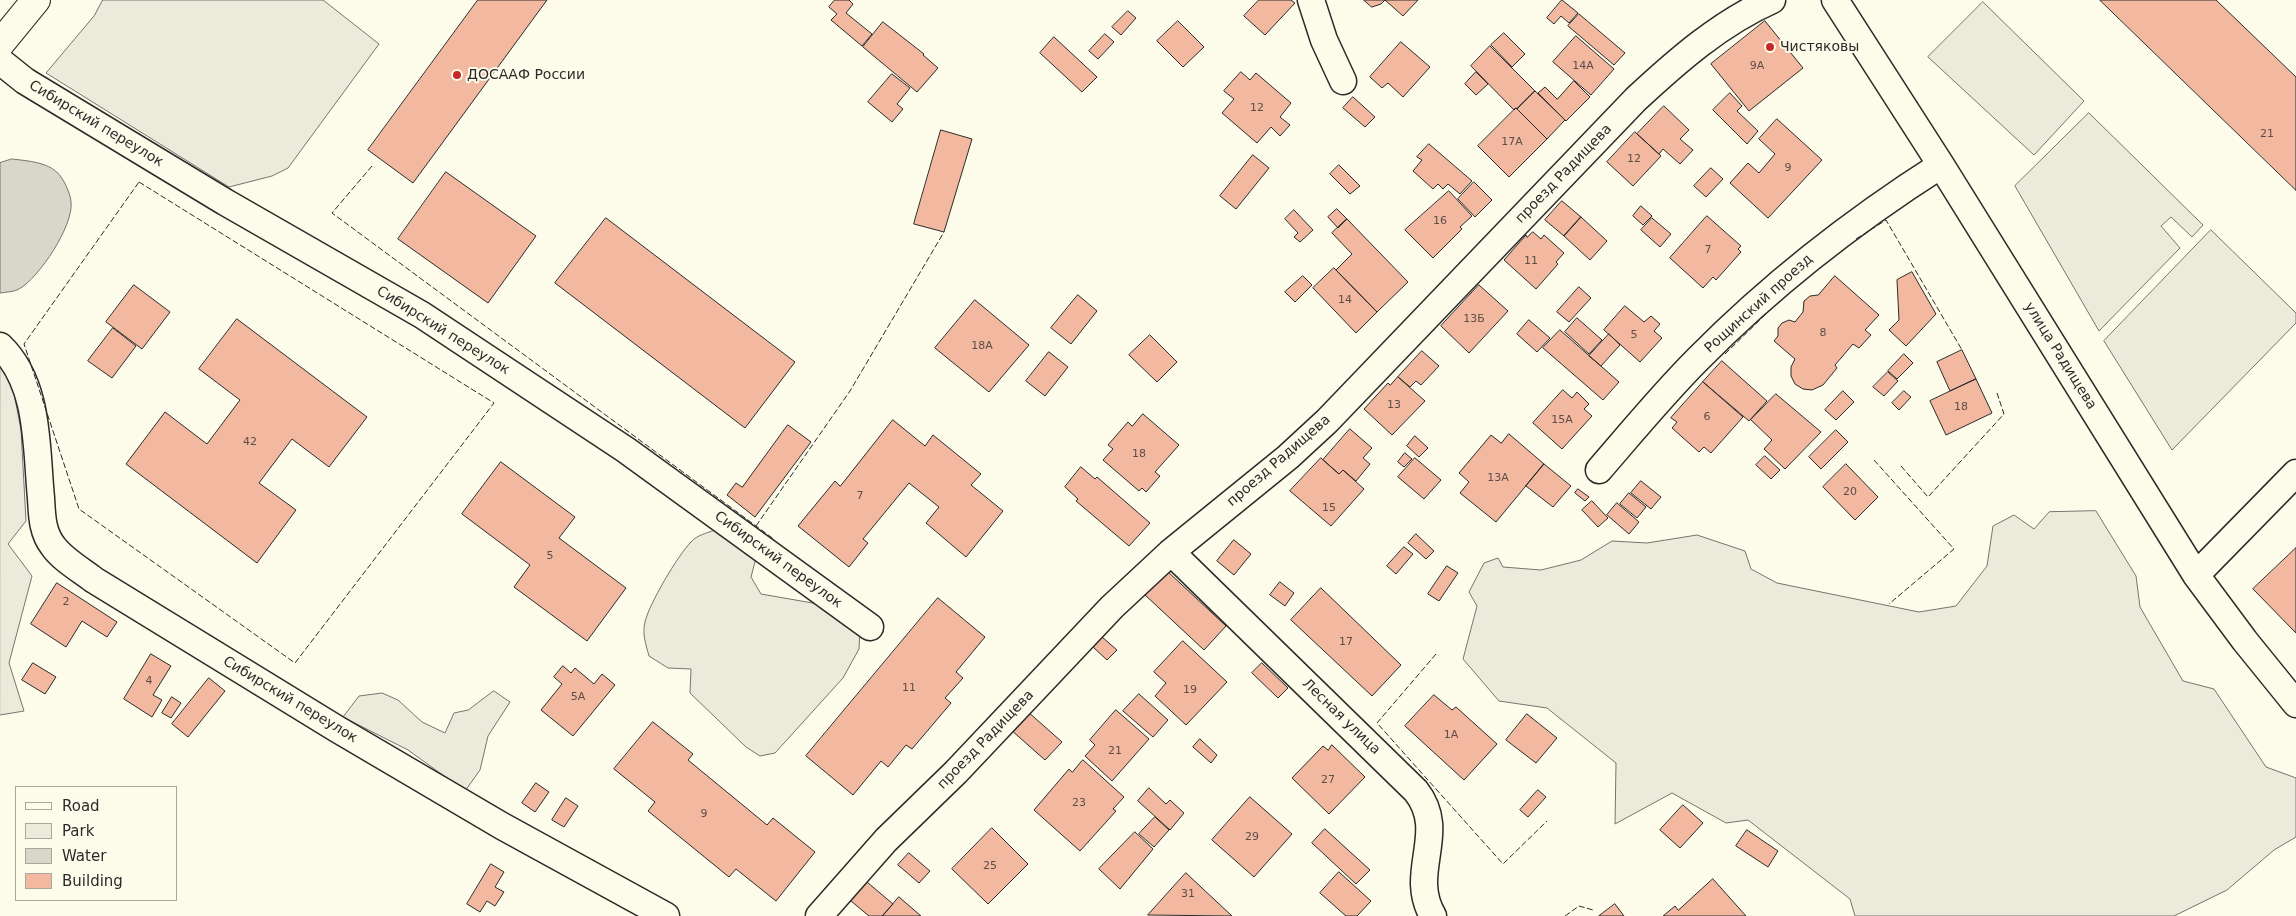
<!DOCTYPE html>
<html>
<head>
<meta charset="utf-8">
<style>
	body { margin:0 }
	#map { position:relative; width:2296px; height:916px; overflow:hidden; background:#fdfbea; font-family:"DejaVu Sans",sans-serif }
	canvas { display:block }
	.legend { position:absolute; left:15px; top:786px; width:162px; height:115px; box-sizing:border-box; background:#fdfbea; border:1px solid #a9a89e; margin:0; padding:6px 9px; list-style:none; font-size:15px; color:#2b2b2b }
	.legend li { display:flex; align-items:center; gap:10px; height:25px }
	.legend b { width:25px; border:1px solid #a9a89e }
</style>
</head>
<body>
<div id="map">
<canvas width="2296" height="916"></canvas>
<ul class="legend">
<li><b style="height:6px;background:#fdfbea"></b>Road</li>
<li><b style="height:14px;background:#ecebdb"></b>Park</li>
<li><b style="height:14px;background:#d8d7c9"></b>Water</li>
<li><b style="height:14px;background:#f2b8a0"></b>Building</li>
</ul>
</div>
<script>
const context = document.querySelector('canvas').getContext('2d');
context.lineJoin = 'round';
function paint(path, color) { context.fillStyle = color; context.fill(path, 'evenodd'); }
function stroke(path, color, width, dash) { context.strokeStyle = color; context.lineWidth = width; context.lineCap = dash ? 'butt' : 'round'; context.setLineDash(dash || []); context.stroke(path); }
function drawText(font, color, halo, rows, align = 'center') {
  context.font = font + ' "DejaVu Sans",sans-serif'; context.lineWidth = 4; context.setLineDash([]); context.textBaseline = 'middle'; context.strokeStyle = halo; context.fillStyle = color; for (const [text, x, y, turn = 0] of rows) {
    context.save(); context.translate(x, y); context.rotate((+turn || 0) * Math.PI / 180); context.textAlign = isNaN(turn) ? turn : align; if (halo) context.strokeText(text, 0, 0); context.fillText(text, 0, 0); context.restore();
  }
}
const green = new Path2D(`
	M103,0H323L379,44L288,168L272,176L229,187L46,73L94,16Z
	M2089,113L2203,225L2192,237L2171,217L2161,226L2180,248L2099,331L2015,186Z
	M2211,230L2296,313V323L2172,450L2104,341Z
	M0,360L10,372L21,430L26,521L8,544L32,576L9,663L24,711L0,715Z
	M2096,511L2136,576L2140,607L2183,681L2214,689L2266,767L2296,778V837L2274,850L2227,890L2174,916H1855L1850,899L1748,820L1726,823L1672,793L1615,824L1616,763L1547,708L1499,701L1463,659L1477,606L1469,592L1484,563L1498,558L1503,567L1541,570L1581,560L1612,541L1647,543L1697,535L1745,551L1751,569L1777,583L1919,612L1956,606L1987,566L1993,526L2014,515L2034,529L2049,512Z
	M715,530L756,558L751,577L761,594L824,605L860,629L859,649L843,678L775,753L760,756L746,747L690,693L691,669L668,668L649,656C646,645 642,634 645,622C649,604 678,555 691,542C697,535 707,533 715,530Z
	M494,691L510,702L488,736L480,770L465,791L408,750L343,717L359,696L382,693L398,700L422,722L445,733L454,713L468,710Z`);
paint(green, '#ecebdb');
stroke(green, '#74746e', 1);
const parking = new Path2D(`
	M1983,2L2084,101L2034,155L1928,57Z`);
paint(parking, '#eceadb');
stroke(parking, '#74746e', 1);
const water = new Path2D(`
	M12,159C28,161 51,162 61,177C65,182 71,196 71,202C74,225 39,278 19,289C14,292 6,292 0,293V163Z`);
paint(water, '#d8d7c9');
stroke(water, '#74746e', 1);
const building = new Path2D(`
	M478,0H547L413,183L368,150Z
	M835,0H849L853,4L846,13L872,34L862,46L831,20L837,14L829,7Z
	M1259,0H1291L1295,3L1265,35L1244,16Z
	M1364,0H1418L1403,16L1385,0L1381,4L1372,7Z
	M1562,0L1578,13L1569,23L1561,16L1554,24L1547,18Z
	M2100,0H2216L2296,77V190Z
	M1128,11L1136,18L1121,35L1112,27Z
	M1579,14L1625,53L1614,65L1568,26Z
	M1178,21L1204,47L1183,67L1157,41Z
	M1765,21L1803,68L1749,111L1711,64Z
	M883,22L924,54L923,55L938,68L917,92L863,47Z
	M1504,33L1525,54L1512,67L1491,45Z
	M1105,34L1114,42L1098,59L1089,51Z
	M1576,36L1614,69L1591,95L1553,62Z
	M1054,37L1097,77L1082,92L1040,53Z
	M1401,42L1430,67L1403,97L1388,83L1382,88L1370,77Z
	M1490,46L1535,91L1517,109L1516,108L1514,110L1471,66Z
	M1241,72L1250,80L1256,73L1291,103L1280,117L1290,125L1280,136L1271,127L1257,143L1222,113L1234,99L1224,91Z
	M1476,72L1488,84L1476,95L1465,84Z
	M892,74L910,88L897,104L903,109L892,122L868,102Z
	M1574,81L1590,97L1566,121L1538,93L1545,87L1557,99Z
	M1535,91L1565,120L1547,139L1517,109Z
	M1730,93L1742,106L1737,111L1758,131L1747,144L1713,110Z
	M1353,97L1375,117L1365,127L1343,108Z
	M1664,106L1689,130L1680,139L1693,150L1680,164L1663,149L1659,154L1637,134Z
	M1516,108L1547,139L1509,177L1478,146Z
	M1777,119L1822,160L1768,218L1730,183L1748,163L1759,173L1775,154L1759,139Z
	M941,130L972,139L944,232L914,224Z
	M1635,132L1661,156L1633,186L1607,162Z
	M1429,144L1472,181L1460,194L1448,184L1443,189L1438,184L1433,189L1413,171L1422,160L1417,157Z
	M1253,155L1269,168L1236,209L1220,196Z
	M1339,165L1360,186L1350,194L1330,174Z
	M1711,168L1723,179L1706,197L1694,186Z
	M446,172L536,236L488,303L398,239Z
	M1474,182L1492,200L1475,217L1458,199Z
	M1449,191L1472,216L1460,227L1462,229L1433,258L1405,230Z
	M1562,201L1581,217L1564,236L1545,220Z
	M1641,206L1652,216L1643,225L1633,216Z
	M1337,209L1347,219L1338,228L1328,217Z
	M1294,210L1313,230L1300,242L1294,237L1298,233L1285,219Z
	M1707,216L1741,246L1738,249L1741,252L1716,280L1713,277L1703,288L1670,258Z
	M1581,217L1607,241L1590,260L1564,236Z
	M606,218L795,362L745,428L555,283Z
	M1652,218L1671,234L1660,247L1641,230Z
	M1347,219L1408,282L1377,312L1336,270L1352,254L1332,233Z
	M1533,232L1541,239L1544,235L1564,253L1556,262L1558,264L1536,289L1504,260L1526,235L1527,237Z
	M1334,268L1377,312L1356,333L1313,288Z
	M1912,272L1936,314L1906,346L1889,330L1899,320L1897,280Z
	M1303,276L1312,285L1295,302L1285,292Z
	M1835,276L1879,315L1865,330L1871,335L1859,348L1853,344L1835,365L1837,368L1823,385L1812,390L1803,389L1795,384L1791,376V367L1795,359L1774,341L1778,336V328L1782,323L1789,320L1795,322L1803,312L1804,301L1810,296L1818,295Z
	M134,285L170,312L142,349L106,322Z
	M1479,285L1508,311L1469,353L1441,326Z
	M1579,287L1591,298L1569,322L1557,312Z
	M1078,295L1097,311L1071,344L1051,328Z
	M975,300L1029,345L989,392L935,348Z
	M1625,306L1644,322L1651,316L1660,324L1654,331L1662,338L1640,362L1604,330Z
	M1577,318L1602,340L1589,354L1565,332Z
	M237,319L367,417L329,467L292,439L259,483L296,510L257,563L126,464L165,412L207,444L240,400L199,369Z
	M1529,320L1550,338L1537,352L1517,334Z
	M113,328L136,346L112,378L88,361Z
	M1560,330L1619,382L1603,400L1543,348Z
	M1609,334L1620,345L1601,366L1589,356Z
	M1150,335L1177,362L1157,382L1129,355Z
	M1962,350L1976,379L1950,391L1937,362Z
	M1422,351L1439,366L1421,385L1416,381L1410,387L1398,377Z
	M1049,352L1068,367L1045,396L1026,381Z
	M1904,354L1913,363L1897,379L1888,371Z
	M1722,361L1767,401L1749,421L1703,382Z
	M1888,372L1898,381L1884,396L1873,387Z
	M1398,377L1425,401L1392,435L1364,409L1388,383L1390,385Z
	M1976,379L1992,413L1946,435L1930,401Z
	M1703,382L1743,417L1711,453L1704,447L1699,452L1672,428L1677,422L1671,418Z
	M1563,390L1572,398L1577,392L1589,404L1584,409L1592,416L1562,449L1533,423Z
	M1843,391L1854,402L1836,420L1825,410Z
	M1904,391L1911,397L1899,410L1892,403Z
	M1776,394L1821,432L1785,469L1764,449L1772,440L1751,420Z
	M1143,414L1179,445L1155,472L1160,476L1146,492L1142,488L1139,491L1103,460L1113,449L1108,445L1128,422L1132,426Z
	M893,420L925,446L933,435L981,474L971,485L1003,511L966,557L926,523L939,507L909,483L863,539L868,543L849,567L798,526L835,481L840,486Z
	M788,425L811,442L755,517L727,495L736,483L742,487Z
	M1350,429L1372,448L1363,458L1370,464L1356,481L1343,470L1339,474L1323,460Z
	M1836,430L1848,442L1821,469L1809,457Z
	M1509,434L1544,464L1496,522L1460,493L1469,482L1459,473L1491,435L1501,443Z
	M1415,436L1428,448L1419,457L1407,446Z
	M1405,453L1412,459L1404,467L1398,462Z
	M1765,456L1780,470L1771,479L1756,465Z
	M1321,458L1339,474L1343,470L1364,489L1331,526L1290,491Z
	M1415,458L1441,480L1424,499L1398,477Z
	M501,462L575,517L559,538L626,588L587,641L514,587L530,565L462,514Z
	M1544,464L1571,486L1553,507L1526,486Z
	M1846,464L1878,497L1855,520L1823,487Z
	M1081,467L1095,479L1097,477L1150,523L1129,546L1076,501L1078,499L1065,487Z
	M1641,481L1661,497L1651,509L1631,493Z
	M1578,489L1589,497L1585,501L1575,493Z
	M1629,493L1646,507L1637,518L1620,504Z
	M1592,501L1608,518L1598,527L1582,510Z
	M1617,503L1639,522L1629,534L1607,515Z
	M1416,534L1434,551L1426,559L1408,543Z
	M1234,540L1251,554L1234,575L1217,561Z
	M1404,547L1413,554L1396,574L1387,566Z
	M2296,548V633L2253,589Z
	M1447,566L1458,573L1439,601L1428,594Z
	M1166,570L1226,626L1204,650L1144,594Z
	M1280,582L1294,593L1285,606L1270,595Z
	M57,583L117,622L107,637L82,621L66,647L31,624Z
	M1321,588L1401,665L1372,696L1291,620Z
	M938,598L985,637L956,672L963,678L945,698L951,703L912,749L906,745L888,767L881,761L853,795L806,756Z
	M1102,637L1117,650L1107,660L1093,647Z
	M1183,641L1227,682L1186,725L1155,696L1166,683L1154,672Z
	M151,654L171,666L153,695L162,700L152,717L124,699Z
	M33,663L56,677L45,694L22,680Z
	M1262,663L1288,688L1278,698L1252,673Z
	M563,666L571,673L575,668L594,684L602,674L615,685L573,736L541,710L562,684L554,677Z
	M209,678L225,691L188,737L172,724Z
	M1139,694L1168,720L1153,737L1123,711Z
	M1434,695L1452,710L1456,707L1497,744L1464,780L1405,726Z
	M172,697L181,703L171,718L162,713Z
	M1116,710L1149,739L1112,781L1085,756L1095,745L1090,740Z
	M1027,711L1062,742L1045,760L1010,729Z
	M1527,714L1557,738L1536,763L1506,740Z
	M653,722L693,754L688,760L767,825L773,818L815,852L776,901L736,869L729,877L648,811L655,802L614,769Z
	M1200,739L1217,755L1211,763L1193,747Z
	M1332,745L1365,777L1329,814L1292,778L1323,746L1328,750Z
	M1083,760L1124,797L1113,809L1116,811L1080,851L1034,810L1069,769L1072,772Z
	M536,783L549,792L535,812L522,803Z
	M1149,788L1166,804L1170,800L1184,813L1170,830L1138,801Z
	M1538,790L1546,797L1528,817L1520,810Z
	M1250,797L1292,834L1254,877L1212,840Z
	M566,798L578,806L564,827L552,820Z
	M1683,805L1703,823L1680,848L1660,830Z
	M1155,817L1169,830L1154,847L1139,834Z
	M992,828L1028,864L988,904L952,869Z
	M1325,829L1370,870L1356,884L1312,843Z
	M1747,830L1778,851L1768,867L1736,846Z
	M1135,832L1153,849L1120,889L1099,869Z
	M909,853L930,871L919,883L898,865Z
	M491,864L504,872L495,887L504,892L495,906L487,901L480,912L467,904Z
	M1339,872L1371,901L1357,916H1346L1320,893Z
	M1186,873L1232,916L1148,915Z
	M861,877L893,904L882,916H869L845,896Z
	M1713,879L1746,916H1663L1675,906L1678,910Z
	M899,897L921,916H883Z
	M1615,904L1624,916H1599Z`);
paint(building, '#f2b8a0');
stroke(building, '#2b2b2b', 1);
const minor = new Path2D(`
	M1311,0L1324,40L1343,81
	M1835,0L1941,165L2196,575L2245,641L2296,704
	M0,61L25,81L225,202L422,315L626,450L870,627
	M0,346C40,384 36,448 41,498C42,515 42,532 53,546C62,559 81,570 94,580L337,729L502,826L666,916
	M1599,470C1631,433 1663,394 1698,359C1771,285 1853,221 1941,165
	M1171,552L1416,791C1449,833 1407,872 1433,916
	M2196,575L2296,473
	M819,916L886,840L956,772L1112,607L1171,552L1288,457L1327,421L1636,99C1677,61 1720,23 1772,0`);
const primary = new Path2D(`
	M0,44L36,0`);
stroke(minor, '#2b2b2b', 29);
stroke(primary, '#2b2b2b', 30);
stroke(minor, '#fdfbea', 26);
stroke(primary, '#fdfbea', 28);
stroke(new Path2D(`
	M372,166L332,213L775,540
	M139,182L494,403L295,663L79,509L24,344Z
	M1856,239L1886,220L1962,350
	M1725,354L1768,312
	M1874,460L1954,549L1889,604
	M1901,466L1928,497L2004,414L1997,393
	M756,526L850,391L944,232
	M1436,654L1377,723L1503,864L1547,821
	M1565,916L1579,906L1593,910`), '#2b2b2b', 1, [6, 2.5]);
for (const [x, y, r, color] of [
	[1770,47,5,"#c62828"],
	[457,75,5,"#c62828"]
]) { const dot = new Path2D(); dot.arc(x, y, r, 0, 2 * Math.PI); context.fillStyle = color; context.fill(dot); stroke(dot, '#fdfbea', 2); }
drawText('11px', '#5d4e48', null, [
	["14А",1583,66],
	["9А",1757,66],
	["12",1257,108],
	["21",2267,134],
	["17А",1512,142],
	["12",1634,159],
	["9",1788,168],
	["16",1440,221],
	["7",1708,250],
	["11",1531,261],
	["14",1345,300],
	["13Б",1474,319],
	["8",1823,333],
	["5",1634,335],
	["18А",982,346],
	["13",1394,405],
	["18",1961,407],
	["6",1707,417],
	["15А",1562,420],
	["42",250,442],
	["18",1139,454],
	["13А",1498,478],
	["20",1850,492],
	["7",860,496],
	["15",1329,508],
	["5",550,556],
	["2",66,602],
	["17",1346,642],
	["4",149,681],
	["11",909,688],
	["19",1190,690],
	["5А",578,697],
	["1А",1451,735],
	["21",1115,751],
	["27",1328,780],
	["23",1079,803],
	["9",704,814],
	["29",1252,837],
	["25",990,866],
	["31",1188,894]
]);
drawText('14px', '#2b2b2b', '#fdfbea', [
	["Чистяковы",1780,47],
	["ДОСААФ России",467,75]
], 'left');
drawText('14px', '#2b2b2b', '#fdfbea', [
	["Сибирский переулок",96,124,31],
	["проезд Радищева",1564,174,-46],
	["Рощинский проезд",1759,304,-42],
	["Сибирский переулок",443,331,32],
	["улица Радищева",2060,356,58],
	["проезд Радищева",1279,461,-41],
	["Сибирский переулок",778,560,36],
	["Сибирский переулок",290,700,31],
	["Лесная улица",1341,717,44],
	["проезд Радищева",986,740,-46]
]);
</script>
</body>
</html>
